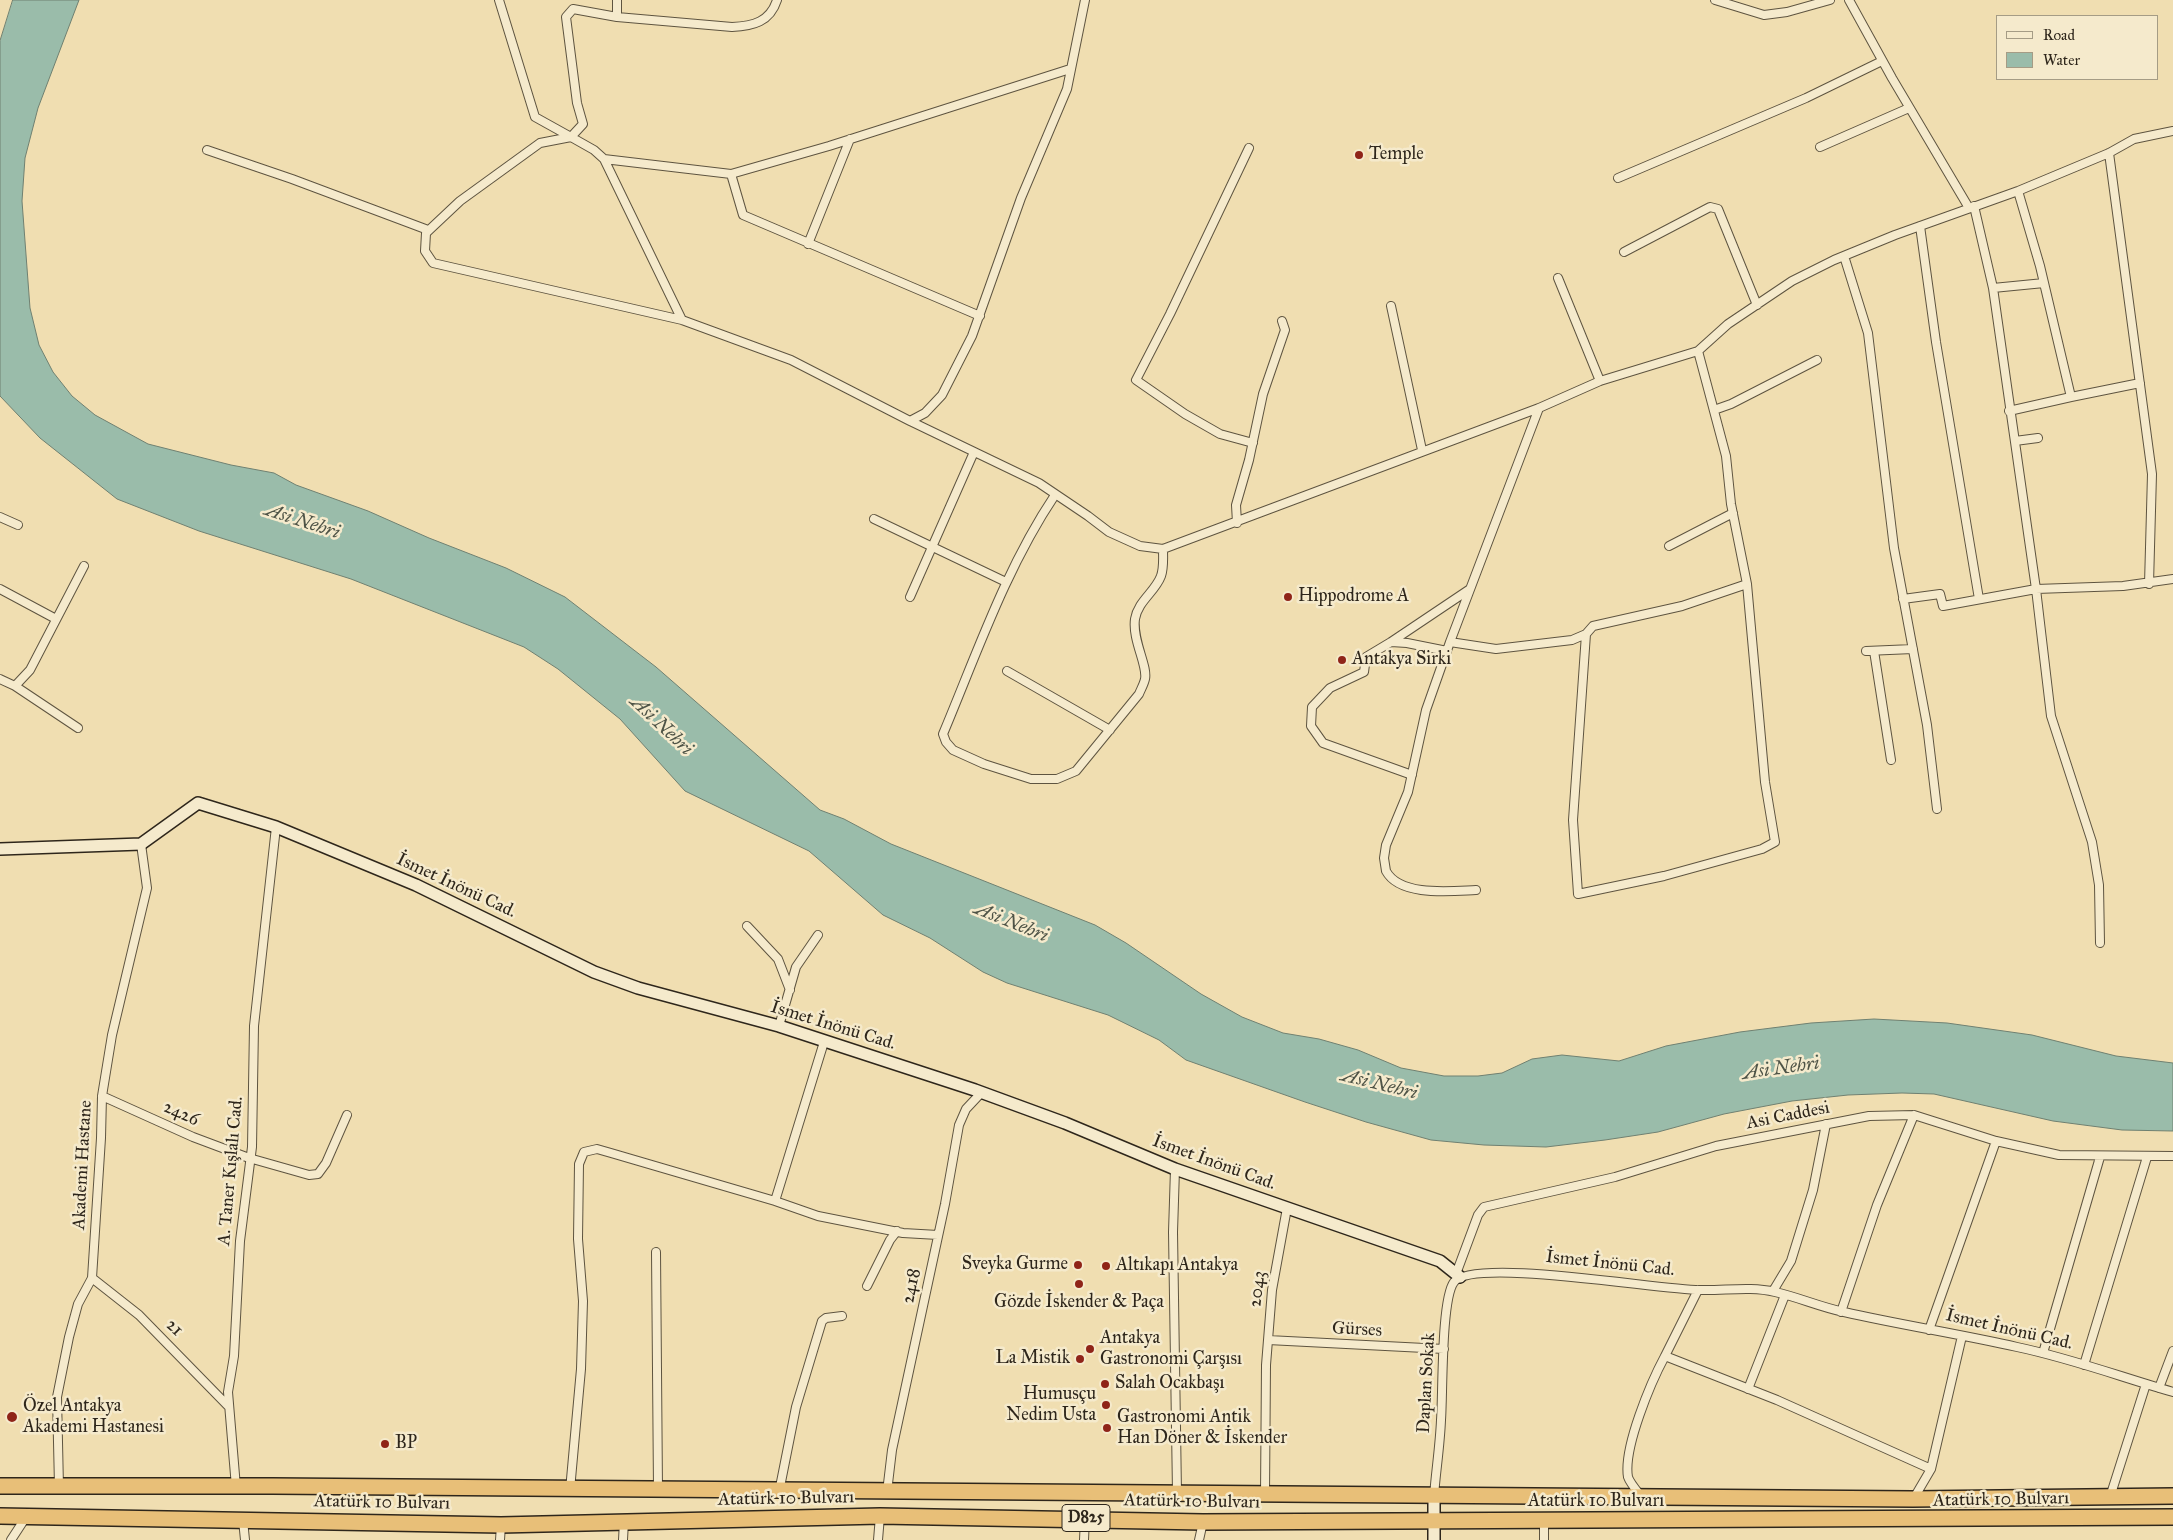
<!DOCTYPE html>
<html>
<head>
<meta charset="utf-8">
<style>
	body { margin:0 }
	#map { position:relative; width:2173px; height:1540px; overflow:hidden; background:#f0deb1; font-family:"IM FELL Great Primer",serif }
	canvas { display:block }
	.legend { position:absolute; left:1996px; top:15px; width:162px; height:65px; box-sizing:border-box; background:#f5eacc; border:1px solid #a59c85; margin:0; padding:6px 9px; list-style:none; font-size:15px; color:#2e261b }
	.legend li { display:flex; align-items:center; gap:10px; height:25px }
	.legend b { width:25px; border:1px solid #a59c85 }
</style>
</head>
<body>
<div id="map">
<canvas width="2173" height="1540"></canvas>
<ul class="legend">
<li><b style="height:6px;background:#f5eacc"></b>Road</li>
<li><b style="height:14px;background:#9abcaa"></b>Water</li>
</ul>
</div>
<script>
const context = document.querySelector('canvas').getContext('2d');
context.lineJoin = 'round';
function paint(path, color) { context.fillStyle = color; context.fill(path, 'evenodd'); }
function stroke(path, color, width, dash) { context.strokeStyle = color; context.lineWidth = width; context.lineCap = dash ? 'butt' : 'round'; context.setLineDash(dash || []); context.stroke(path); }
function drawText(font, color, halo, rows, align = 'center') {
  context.font = font + ' "IM FELL Great Primer",serif'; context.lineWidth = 5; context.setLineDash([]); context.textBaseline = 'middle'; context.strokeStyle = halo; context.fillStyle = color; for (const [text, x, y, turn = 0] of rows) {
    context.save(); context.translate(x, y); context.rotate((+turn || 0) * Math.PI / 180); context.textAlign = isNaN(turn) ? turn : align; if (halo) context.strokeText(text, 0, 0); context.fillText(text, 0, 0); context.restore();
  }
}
const water = new Path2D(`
	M13,0H79L38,108L25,158L22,201L30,308L39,345L53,372L72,396L95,415L148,444L231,465L274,473L296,485L368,511L429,538L506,568L565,597L656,667L820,810L844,819L891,844L1095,925L1126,943L1201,994L1242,1017L1283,1033L1319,1039L1358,1050L1401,1068L1444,1076H1478L1502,1073L1532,1059L1562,1055L1619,1061L1666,1046L1740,1032L1811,1023L1874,1019L1947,1023L2032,1035L2116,1056L2173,1063V1131L2122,1130L2053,1121L1934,1094L1902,1093L1848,1095L1792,1101L1724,1114L1658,1132L1605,1140L1546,1147L1484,1145L1431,1140L1366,1122L1305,1102L1186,1060L1159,1040L1108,1015L1007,983L983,972L930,938L883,915L809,851L685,791L620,719L558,669L524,647L351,579L199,531L117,499L40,438L0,396V41Z`);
paint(water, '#9abcaa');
stroke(water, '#6f8071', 1);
const street = new Path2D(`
	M499,0L535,117L571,137L583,124L577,103L566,17L573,9L617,17L732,27C753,26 770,22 777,0
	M1085,0L1067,89L1021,198L972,336L942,395L925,413L910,421L1039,483L1088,516L1109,532L1140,546L1163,549L1539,408L1600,381L1698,351L1728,324L1792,281L1834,260L1895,235L2018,191L2109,153L2134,139L2173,131
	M1715,0L1764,15L1787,12L1830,0
	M1849,0L1892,78L1969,208
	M617,17V0
	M1820,147L1909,108
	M1249,148L1170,314L1136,380L1185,414L1220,434L1253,443
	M207,150L292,179L428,230
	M2109,153L2152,474L2149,584
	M604,159L731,174L829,146L1070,69
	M731,174L743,215L980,316
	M1618,178L1806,98L1882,61
	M2018,191L2040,266L2071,397L2140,383
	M1974,206L1993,288L2036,589L2051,716L2092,842L2099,885L2100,943
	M1920,226L1936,342L1979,599
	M808,244L850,139
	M1624,252L1710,207L1718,209L1757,305
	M1844,256L1868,333L1894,548L1927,725L1937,809
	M1558,278L1600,381
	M1993,288L2044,283
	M1391,306L1422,450
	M682,320L604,159L594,150L571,137L540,143L460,201L426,233L425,251L433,263L682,320L791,360L910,421
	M1714,410L1731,404L1817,360
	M2009,411L2071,397
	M2015,441L2038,438
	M1055,495C1006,568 977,653 943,734L946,742L953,750L984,764L1031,779H1057L1076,771L1139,694C1141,689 1144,684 1145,679C1148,666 1132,640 1135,619C1138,601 1155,592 1161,576C1164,567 1163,559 1163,549
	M0,517L18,525
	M874,519L1006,582
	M1237,523L1236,505L1249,460L1263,394L1285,330L1282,321
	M1669,546L1733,513
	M0,589L56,619
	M910,597L974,452
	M1903,599L1940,594L1943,606L2036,589L2123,586L2173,579
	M1586,634L1573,820L1578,894L1664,876L1762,849L1775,842L1765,782L1747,584L1731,504L1726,456L1698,351
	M1391,642L1470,589
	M1450,642L1496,649L1572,640L1586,634L1593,626L1682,606L1747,584
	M1866,651L1913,649
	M1874,651L1891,760
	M1007,671L1110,730
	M0,679L15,686L30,670L84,566
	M15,686L78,728
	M1412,775L1323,743L1311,726L1312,707L1330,688L1364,672L1366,657L1391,642L1407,643L1447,651
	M1476,890C1451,891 1400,897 1386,871L1384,858L1386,845L1408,792L1426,710L1450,642L1539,408
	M747,926L778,959L790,990
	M779,1026L796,967L818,935
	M102,1096L193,1137L249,1158L309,1175L318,1174L326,1163L347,1115
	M1175,1169L1173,1232L1177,1493
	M775,1201L824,1042
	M656,1252L658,1489
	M1456,1274L1478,1215L1484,1207L1615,1177L1716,1146L1869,1116L1914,1115L1996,1141L2059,1155L2173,1156
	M92,1278L139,1315L229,1407
	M867,1286L890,1240L897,1231
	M1773,1291L1791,1261L1813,1190L1826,1124
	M1841,1312L1877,1205L1914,1115
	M1929,1330L1996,1141
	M1268,1340L1444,1349
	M2043,1353L2100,1157
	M1665,1356L1698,1290
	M2084,1365L2147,1157
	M2159,1388L2173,1351
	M1748,1389L1785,1295
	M59,1487L57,1397L69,1337L78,1304L92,1278L101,1138L102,1096L112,1035L147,888L141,844
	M236,1487L228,1392L234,1356L240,1241L252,1147L254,1026L276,827
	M570,1490L581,1369L583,1301L578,1239L579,1164L584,1152L597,1149L611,1153L775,1201L818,1216L903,1233L938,1235
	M779,1492L796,1407L822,1321L826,1318L842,1316
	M887,1492L892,1450L945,1204L959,1125L966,1109L981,1093
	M1265,1494L1266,1365L1272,1290L1287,1208
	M1434,1496C1436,1470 1440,1445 1441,1420C1443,1394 1441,1299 1454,1282C1473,1257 1660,1290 1699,1290C1724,1291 1750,1286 1775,1292C1798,1297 1820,1307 1844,1312C1901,1325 1960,1334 2017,1347C2070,1358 2121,1377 2173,1392
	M1641,1496C1637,1491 1630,1483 1628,1477C1623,1448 1651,1382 1665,1356L1777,1400L1931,1469
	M2110,1497L2146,1384
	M1914,1498L1931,1469L1962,1336
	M243,1520L245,1540
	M1544,1520V1540
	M11,1540L26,1517
	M500,1540L501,1525
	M623,1540L624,1521
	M878,1540L880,1516
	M1084,1540L1085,1518
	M1199,1540L1203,1522`);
const secondary = new Path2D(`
	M0,849L141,844L198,803L276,827L416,885L594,972L638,988L779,1026L975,1090L1065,1123L1175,1169L1440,1261L1460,1277
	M1434,1496V1540`);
const highway = new Path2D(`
	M0,1486H273L1913,1499L2173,1496
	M0,1516L501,1525L880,1516L1203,1522L2173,1517`);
stroke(street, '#5e5440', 10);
stroke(secondary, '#2e261b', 14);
stroke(highway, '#2e261b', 18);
stroke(street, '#f5eacc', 8);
stroke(secondary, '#f5eacc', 11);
stroke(highway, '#e8bf78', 15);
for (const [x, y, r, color] of [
	[1359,155,5,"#8f2418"],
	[1288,597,5,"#8f2418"],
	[1342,660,5,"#8f2418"],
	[1078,1265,5,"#8f2418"],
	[1106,1266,5,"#8f2418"],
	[1079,1284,5,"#8f2418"],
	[1090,1349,5,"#8f2418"],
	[1080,1359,5,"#8f2418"],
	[1105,1384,5,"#8f2418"],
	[1106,1405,5,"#8f2418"],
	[12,1417,6,"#8f2418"],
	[1107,1428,5,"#8f2418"],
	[385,1444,5,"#8f2418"]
]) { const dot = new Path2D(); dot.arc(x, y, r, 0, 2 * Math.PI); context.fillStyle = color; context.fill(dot); stroke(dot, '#f5eacc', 2); }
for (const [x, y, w] of [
	[1086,1518,48]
]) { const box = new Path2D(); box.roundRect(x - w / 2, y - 13.5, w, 27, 4); context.fillStyle = '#f5eacc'; context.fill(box); stroke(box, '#2e261b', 1); }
drawText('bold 16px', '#2e261b', null, [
	["D825",1086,1518]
]);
drawText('18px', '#2e261b', '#f5eacc', [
	["Temple",1369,155],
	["Hippodrome A",1298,597],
	["Antakya Sirki",1352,660],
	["Sveyka Gurme",1068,1265,"right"],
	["Altıkapı Antakya",1116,1266],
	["Gözde İskender & Paça",1079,1303,"center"],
	["Antakya",1100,1339],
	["Gastronomi Çarşısı",1100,1360],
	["La Mistik",1070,1359,"right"],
	["Salah Ocakbaşı",1115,1384],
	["Humusçu",1096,1395,"right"],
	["Nedim Usta",1096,1416,"right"],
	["Özel Antakya",23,1407],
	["Akademi Hastanesi",23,1428],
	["Gastronomi Antik",1117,1418],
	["Han Döner & İskender",1117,1439],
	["BP",395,1444]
], 'left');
drawText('18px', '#2e261b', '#f5eacc', [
	["İsmet İnönü Cad.",456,886,25],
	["İsmet İnönü Cad.",833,1026,17],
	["2426",181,1114,24],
	["Asi Caddesi",1788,1116,-11],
	["İsmet İnönü Cad.",1214,1163,20],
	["Akademi Hastane",83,1165,-87],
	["A. Taner Kışlalı Cad.",231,1171,-85],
	["İsmet İnönü Cad.",1610,1264,6],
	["2418",912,1286,-78],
	["2043",1258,1289,-82],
	["21",174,1328,44],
	["Gürses",1357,1330,3],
	["İsmet İnönü Cad.",2009,1330,13],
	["Daplan Sokak",1427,1383,-87],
	["Atatürk 10 Bulvarı",786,1499,-1],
	["Atatürk 10 Bulvarı",2001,1500,-1],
	["Atatürk 10 Bulvarı",1192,1502,1],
	["Atatürk 10 Bulvarı",1596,1502],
	["Atatürk 10 Bulvarı",382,1503,1]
]);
drawText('italic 19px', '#4e5346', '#f5eacc', [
	["Asi Nehri",302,522,18],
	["Asi Nehri",661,726,43],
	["Asi Nehri",1011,923,22],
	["Asi Nehri",1781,1069,-8],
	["Asi Nehri",1379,1085,14]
]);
</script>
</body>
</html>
